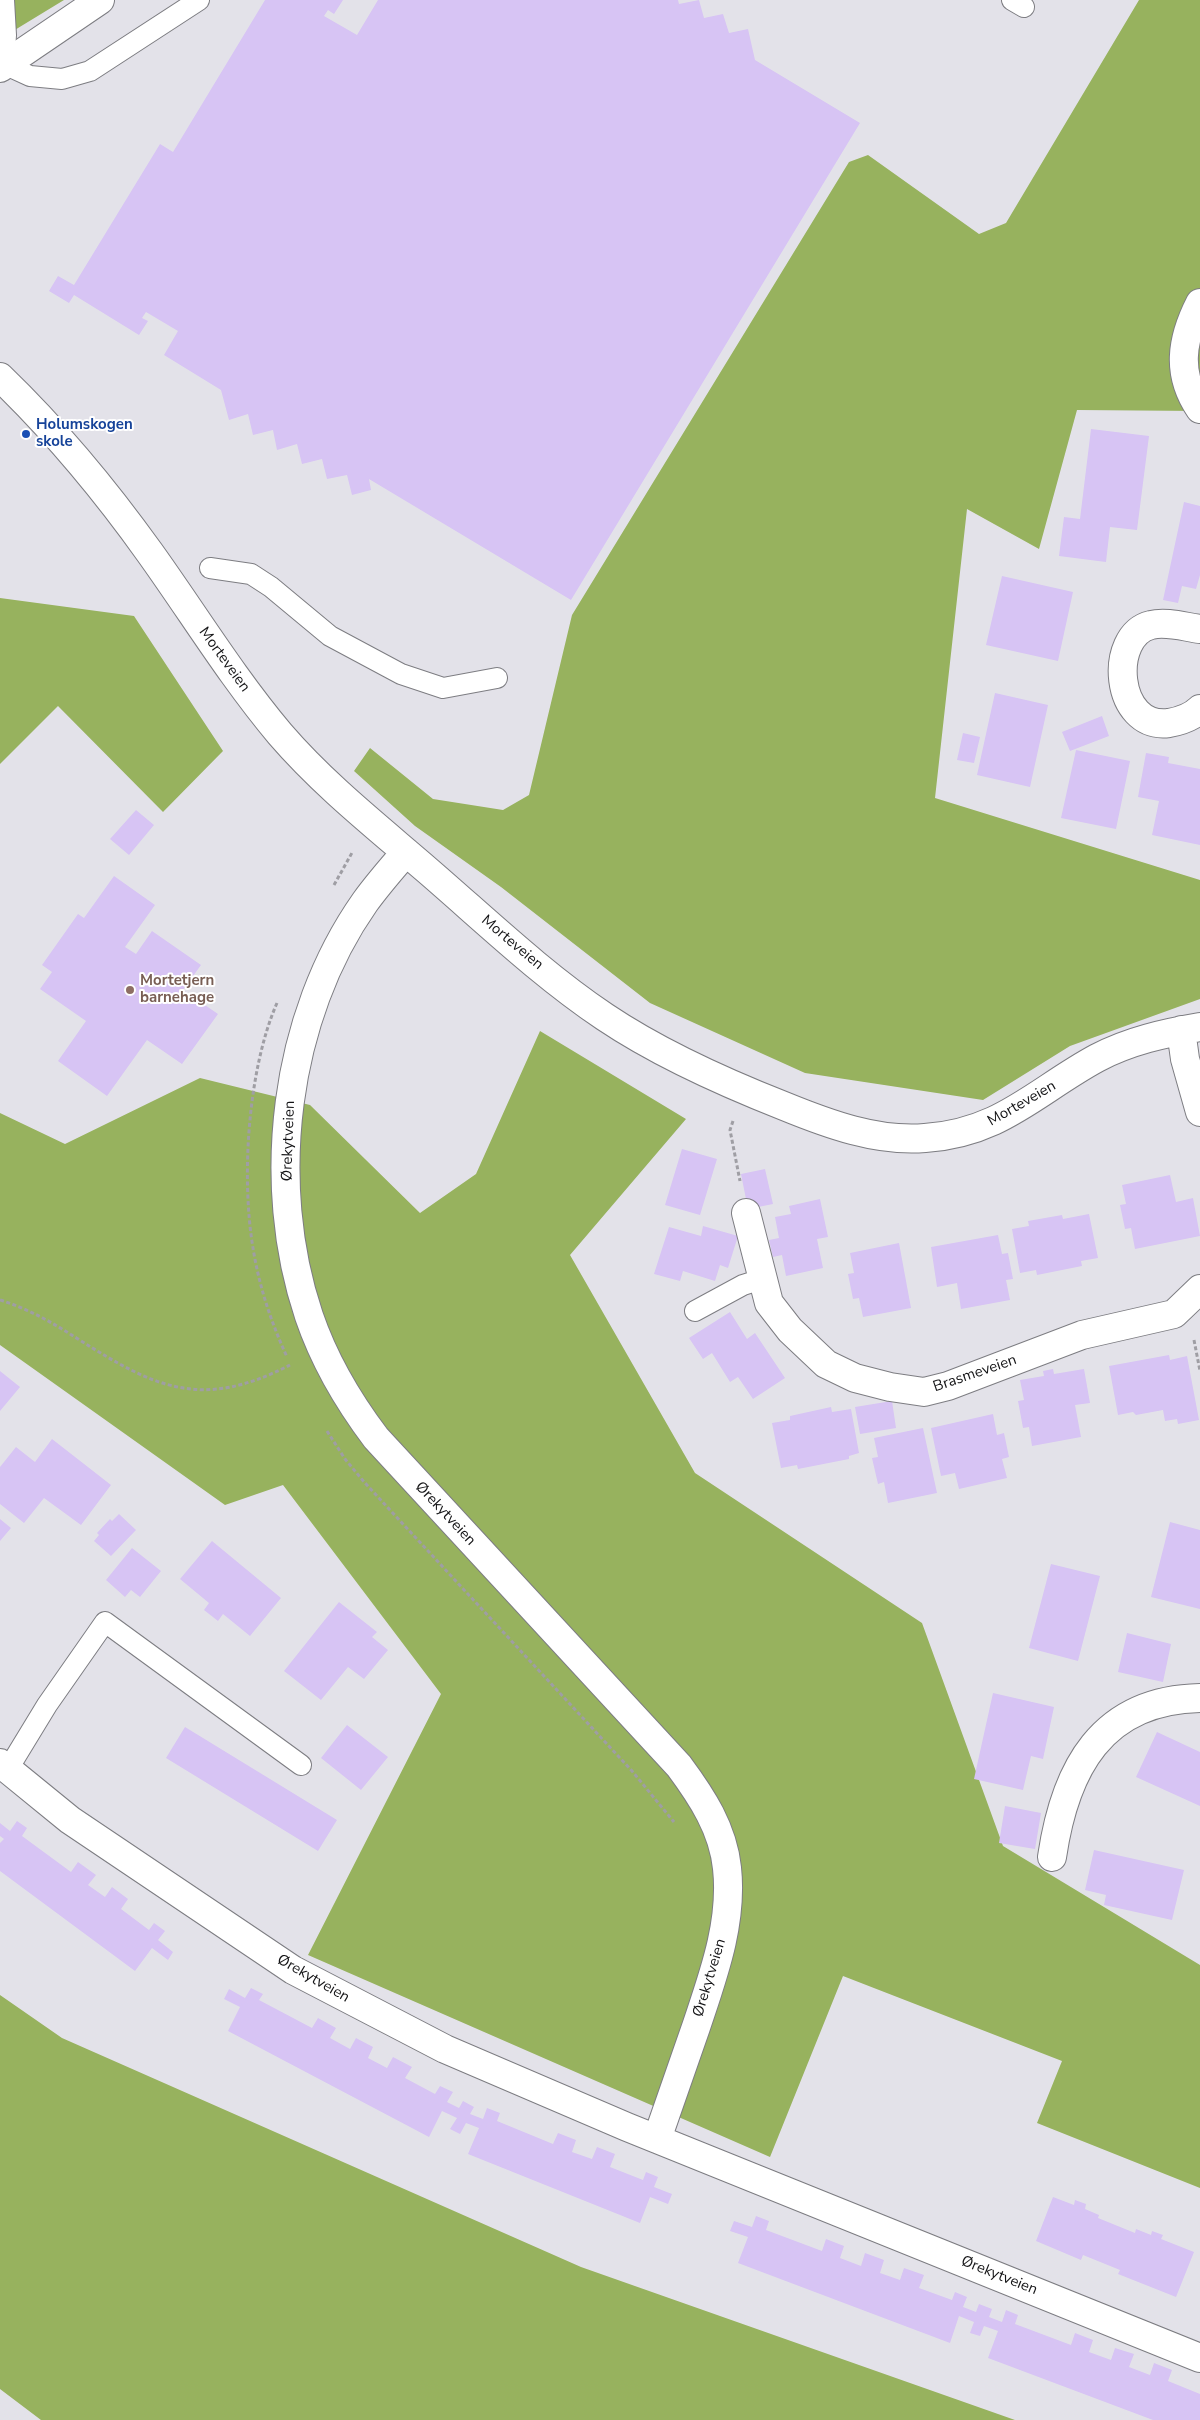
<!DOCTYPE html>
<html>
<head>
<meta charset="utf-8">
<style>
	body { margin:0 }
	canvas { display:block; background:#e3e2e9 }
</style>
</head>
<body>
<canvas width="1200" height="2420"></canvas>
<script>
const context = document.querySelector('canvas').getContext('2d');
context.lineJoin = 'round';
function paint(path, color) { context.fillStyle = color; context.fill(path, 'evenodd'); }
function stroke(path, color, width, dash) { context.strokeStyle = color; context.lineWidth = width; context.lineCap = dash ? 'butt' : 'round'; context.setLineDash(dash || []); context.stroke(path); }
function drawText(font, color, halo, rows, align = 'center') {
  context.font = font + ' "Nunito Sans",sans-serif'; context.lineWidth = 4; context.setLineDash([]); context.textBaseline = 'middle'; context.strokeStyle = halo; context.fillStyle = color; for (const [text, x, y, turn = 0] of rows) {
    context.save(); context.translate(x, y); context.rotate((+turn || 0) * Math.PI / 180); context.textAlign = isNaN(turn) ? turn : align; if (halo) context.strokeText(text, 0, 0); context.fillText(text, 0, 0); context.restore();
  }
}
paint(new Path2D(`
	M0,0H64L0,39Z
	M1139,0H1200V411L1077,410L1039,549L967,509L935,798L1200,880V999L1070,1046L983,1100L805,1073L650,1003L501,887L415,826L354,771L370,748L433,799L503,810L529,795L572,615L849,162L868,155L979,234L1006,223Z
	M0,598L134,616L223,751L163,812L58,706L0,764Z
	M540,1031L686,1119L570,1255L695,1473L922,1623L1003,1846L1200,1965V2188L1037,2123L1062,2061L843,1976L770,2157L308,1955L441,1694L283,1485L225,1505L0,1345V1113L65,1144L200,1078L310,1105L420,1213L476,1174Z
	M0,1995L62,2038L581,2267L1015,2420H41L0,2389Z`), '#97b25e');
paint(new Path2D(`
	M265,0H343L334,14L328,10L324,16L357,35L378,0H678L679,4L699,0L704,18L723,14L729,33L748,29L755,60L860,123L571,600L369,479L371,490L352,495L347,475L327,479L322,459L302,464L297,444L277,450L273,430L253,435L248,414L229,420L221,390L164,355L178,331L146,312L142,318L148,321L139,335L74,295L69,303L49,291L58,276L74,285L160,144L173,152Z
	M1091,429L1149,436L1137,530L1110,527L1106,562L1059,556L1064,517L1080,519Z
	M1184,502L1200,506V575L1196,589L1182,586L1178,603L1163,600Z
	M1002,576L1073,592L1058,661L986,645Z
	M995,693L1048,705L1030,787L977,775Z
	M1102,716L1109,736L1070,751L1062,732Z
	M963,733L980,737L974,763L957,760Z
	M1076,750L1130,761L1116,829L1061,818Z
	M1146,753L1169,757L1168,763L1200,769V845L1152,835L1159,801L1138,797Z
	M136,810L154,825L129,855L110,839Z
	M114,876L155,905L125,947L136,954L152,931L201,965L183,990L218,1014L182,1064L147,1040L107,1096L58,1061L86,1021L40,989L52,972L42,965L78,914L84,918Z
	M682,1149L717,1159L700,1215L665,1205Z
	M765,1169L773,1204L748,1209L741,1174Z
	M1170,1175L1176,1202L1193,1198L1200,1236L1135,1249L1131,1228L1125,1229L1120,1205L1126,1204L1122,1185Z
	M820,1199L828,1237L817,1239L823,1268L786,1276L782,1255L773,1257L769,1240L779,1238L775,1217L791,1214L789,1206Z
	M1089,1214L1098,1258L1081,1261L1082,1266L1037,1275L1036,1270L1020,1273L1012,1229L1029,1226L1028,1221L1062,1215L1063,1219Z
	M703,1226L738,1236L728,1268L720,1265L715,1281L683,1271L680,1281L654,1274L669,1227L701,1236Z
	M998,1235L1002,1254L1008,1253L1013,1279L1006,1280L1010,1300L961,1309L957,1283L937,1287L931,1247Z
	M899,1243L911,1308L863,1317L859,1298L853,1299L848,1274L854,1273L850,1253Z
	M730,1312L747,1339L755,1333L785,1378L753,1399L738,1377L730,1382L712,1353L703,1359L689,1338Z
	M1169,1355L1170,1360L1187,1356L1199,1420L1178,1424L1177,1419L1165,1421L1163,1410L1136,1415L1133,1412L1118,1415L1109,1366Z
	M1053,1369L1054,1374L1084,1369L1090,1403L1075,1405L1081,1437L1032,1446L1029,1427L1023,1428L1018,1401L1024,1400L1020,1380L1044,1376L1043,1371Z
	M0,1371L20,1387L0,1411Z
	M892,1401L896,1428L860,1434L855,1407Z
	M831,1407L832,1412L851,1409L859,1453L849,1456V1459L798,1469L797,1465L781,1468L772,1423L790,1420V1416Z
	M993,1414L997,1435L1004,1433L1009,1457L1002,1459L1007,1478L959,1489L955,1473L941,1476L931,1428Z
	M923,1428L937,1493L888,1503L884,1482L878,1484L872,1458L878,1457L874,1438Z
	M52,1439L111,1485L81,1525L44,1498L24,1523L0,1504V1467L16,1447L35,1462Z
	M119,1514L136,1530L111,1556L94,1541L99,1535L97,1533L110,1519L112,1521Z
	M0,1519L11,1528L0,1541Z
	M1170,1522L1200,1530V1609L1151,1597Z
	M212,1541L281,1598L250,1636L223,1614L218,1621L204,1610L209,1603L180,1579Z
	M132,1548L161,1571L140,1597L131,1590L125,1597L106,1580Z
	M1051,1564L1100,1576L1078,1661L1029,1648Z
	M339,1602L377,1632L372,1637L388,1650L364,1679L348,1667L321,1700L284,1671Z
	M1127,1633L1171,1644L1163,1682L1118,1672Z
	M993,1693L1054,1707L1043,1759L1031,1756L1023,1790L974,1779Z
	M347,1725L388,1757L361,1790L321,1758Z
	M185,1727L337,1820L318,1851L166,1758Z
	M1157,1732L1200,1752V1806L1136,1777Z
	M1005,1806L1041,1813L1035,1849L999,1843Z
	M17,1821L27,1828L22,1836L71,1872L78,1862L96,1875L88,1885L105,1897L112,1887L128,1899L121,1909L149,1930L154,1923L165,1931L158,1940L173,1952L168,1960L152,1948L135,1971L0,1871V1843L4,1839L0,1836V1823L10,1831Z
	M1094,1850L1184,1870L1172,1920L1104,1905L1106,1895L1085,1890Z
	M251,1988L263,1994L259,2000L312,2028L318,2018L336,2028L330,2038L350,2049L356,2038L373,2047L368,2058L387,2068L393,2057L412,2067L405,2078L435,2094L440,2086L453,2092L447,2102L459,2108L463,2101L474,2107L470,2114L483,2119L487,2108L500,2113L497,2121L553,2144L558,2133L576,2140L572,2152L592,2159L597,2147L615,2154L610,2167L643,2180L646,2172L658,2177L654,2187L672,2194L668,2204L650,2197L640,2223L468,2154L479,2128L466,2123L460,2134L450,2129L457,2118L442,2111L429,2137L228,2031L240,2007L224,1999L229,1989L245,1998Z
	M1053,2197L1074,2205L1075,2200L1086,2204L1085,2209L1099,2215L1098,2218L1135,2233L1136,2229L1151,2235L1152,2231L1163,2235L1161,2239L1194,2252L1176,2297L1118,2274L1120,2270L1083,2255L1081,2260L1036,2241Z
	M756,2216L769,2221L766,2230L822,2251L826,2239L844,2246L840,2258L861,2266L865,2253L884,2260L880,2273L900,2280L904,2268L924,2275L919,2288L952,2300L955,2292L967,2297L963,2307L976,2312L979,2304L992,2309L989,2317L1002,2322L1006,2310L1018,2315L1015,2324L1071,2345L1075,2333L1093,2340L1089,2352L1111,2360L1115,2348L1134,2354L1129,2367L1150,2375L1154,2363L1172,2370L1168,2381L1200,2394V2420H1153L988,2358L998,2331L984,2326L980,2336L970,2333L974,2322L959,2316L950,2343L738,2263L748,2237L730,2231L734,2221L752,2227Z`), '#d7c4f4');
const service = new Path2D(`
	M4,0L6,35L4,64L30,76L62,79L90,71L199,0
	M1012,0L1024,7
	M210,568L251,574L271,587L330,636L401,674L443,688L497,678
	M695,1311L743,1285L762,1279
	M8,1769L47,1705L105,1622L301,1765`);
const minor = new Path2D(`
	M0,68L100,0
	M1200,303C1181,340 1176,374 1200,409
	M0,377C56,431 105,490 150,553C193,613 232,677 280,734C324,785 376,826 427,870C485,920 541,974 605,1017C660,1054 723,1082 784,1106C828,1124 877,1142 925,1138C1001,1133 1036,1091 1097,1058C1129,1041 1165,1033 1200,1027
	M1200,629C1185,627 1166,621 1151,625C1108,635 1114,730 1169,723C1180,721 1192,717 1200,709
	M406,852C392,868 378,884 365,902C284,1017 264,1183 309,1316C324,1360 348,1401 376,1438L679,1766C702,1797 723,1829 727,1868C733,1923 713,1976 696,2027C683,2065 670,2102 657,2139
	M1181,1030L1185,1059L1200,1112
	M746,1213L769,1303L790,1330L826,1364L855,1378L890,1387L924,1392L948,1386L1082,1335L1174,1314L1200,1289
	M0,1763L70,1820L293,1970L445,2049L627,2127L1200,2358
	M1052,1857C1065,1769 1101,1700 1200,1698`);
stroke(service, '#7d7d82', 22);
stroke(minor, '#7d7d82', 30);
stroke(new Path2D(`
	M334,885L353,851
	M277,1003C248,1069 241,1177 253,1248C259,1286 271,1322 287,1357
	M733,1121L730,1130L740,1181
	M0,1300C29,1309 53,1323 78,1339C157,1389 202,1410 290,1365
	M1194,1340L1200,1371
	M327,1431L345,1459L365,1483L632,1771L674,1822`), '#9f9ea4', 3, [4, 2.5]);
stroke(service, '#fff', 20);
stroke(minor, '#fff', 28);
for (const [x, y, r, color] of [
	[26,434,5,"#1a4fb4"],
	[130,990,5,"#8d6e63"]
]) { const dot = new Path2D(); dot.arc(x, y, r, 0, 2 * Math.PI); context.fillStyle = color; context.fill(dot); stroke(dot, '#fff', 2); }
drawText('bold 15px', '#164399', '#fff', [
	["Holumskogen",36,425],
	["skole",36,442]
], 'left');
drawText('15px', '#141416', '#fff', [
	["Morteveien",224,660,54],
	["Morteveien",512,943,40],
	["Morteveien",1022,1104,-30],
	["Ørekytveien",289,1141,-88],
	["Brasmeveien",975,1374,-19],
	["Ørekytveien",445,1514,47],
	["Ørekytveien",710,1978,-73],
	["Ørekytveien",313,1979,30],
	["Ørekytveien",999,2276,22]
]);
drawText('bold 15px', '#785e54', '#fff', [
	["Mortetjern",140,981],
	["barnehage",140,998]
], 'left');
</script>
</body>
</html>
